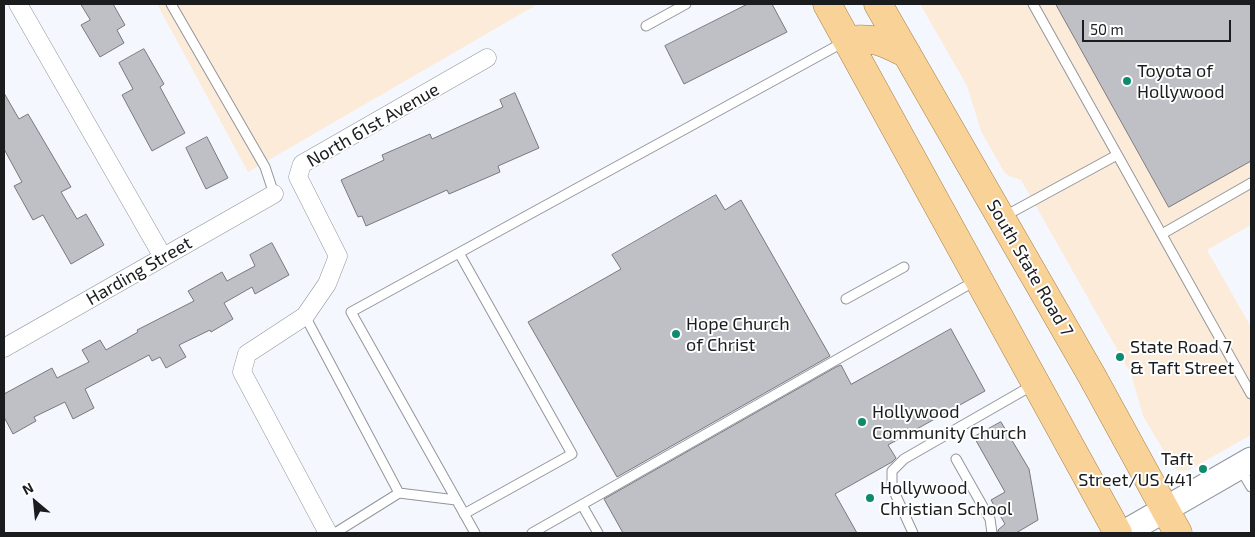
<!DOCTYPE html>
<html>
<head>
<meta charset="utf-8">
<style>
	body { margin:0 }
	#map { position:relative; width:1255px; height:537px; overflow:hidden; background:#f4f8fe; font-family:"Exo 2",sans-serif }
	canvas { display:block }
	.frame { position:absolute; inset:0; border:5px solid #1a1c1e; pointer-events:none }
	.north { position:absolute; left:10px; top:477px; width:50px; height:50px; -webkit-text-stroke:4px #fff; paint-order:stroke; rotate:332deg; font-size:14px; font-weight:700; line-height:20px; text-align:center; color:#1a1c1e }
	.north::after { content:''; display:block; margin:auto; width:18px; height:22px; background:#1a1c1e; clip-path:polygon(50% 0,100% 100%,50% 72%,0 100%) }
	.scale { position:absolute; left:1082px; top:20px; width:149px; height:22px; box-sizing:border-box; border:2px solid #1a1c1e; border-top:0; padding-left:6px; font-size:15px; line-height:18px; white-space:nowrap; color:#1a1c1e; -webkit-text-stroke:4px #fff; paint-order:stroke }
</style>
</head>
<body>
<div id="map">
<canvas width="1255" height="537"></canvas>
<div class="frame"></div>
<div class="north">N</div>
<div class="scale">50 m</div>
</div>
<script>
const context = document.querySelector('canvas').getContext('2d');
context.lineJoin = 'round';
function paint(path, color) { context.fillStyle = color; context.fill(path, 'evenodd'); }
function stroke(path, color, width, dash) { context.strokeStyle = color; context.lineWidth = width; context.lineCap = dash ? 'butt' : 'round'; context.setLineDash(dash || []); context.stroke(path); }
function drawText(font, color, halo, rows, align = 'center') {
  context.font = font + ' "Exo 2",sans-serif'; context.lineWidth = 4; context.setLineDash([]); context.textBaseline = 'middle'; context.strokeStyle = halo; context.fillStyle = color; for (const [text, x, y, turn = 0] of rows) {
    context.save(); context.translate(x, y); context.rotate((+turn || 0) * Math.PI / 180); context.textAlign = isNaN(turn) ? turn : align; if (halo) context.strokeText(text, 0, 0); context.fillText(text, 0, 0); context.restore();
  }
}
paint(new Path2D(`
	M157,4H538L248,172Z
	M920,4H1251V225L1207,250L1251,327V435L1189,470L1182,471L1177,470L1172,465L1143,416L1131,374L1021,180L1009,176L1004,172L981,131L967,86Z`), '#fcebd9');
const building = new Path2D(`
	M81,4H113L125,25L117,30L124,43L100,57L81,25L90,20Z
	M748,4H772L787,32L684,84L665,46Z
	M1056,4H1251V161L1169,207Z
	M144,49L164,84L160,87L185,133L152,151L122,95L133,89L119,63Z
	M4,93L19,119L28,114L71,187L61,192L77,219L86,214L104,245L71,264L43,215L33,220L14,186L22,182L4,149Z
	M515,93L539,148L498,166L500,172L449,194L447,190L366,226L362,216L358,217L341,180L384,160L382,155L430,134L432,139L503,107L500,100Z
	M207,137L228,178L206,189L186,148Z
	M716,195L725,210L741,200L830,356L617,477L528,322L621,269L612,255Z
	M272,243L289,275L255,294L252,287L224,303L233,319L211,332L210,330L179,345L186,357L166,368L160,357L152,361L149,355L85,389L94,408L73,419L65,402L34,417L36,421L13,434L4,417V394L52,368L57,378L89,362L82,350L100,340L106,350L138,332L137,330L194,301L188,291L222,272L227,281L255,266L250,255Z
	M951,329L985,391L888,445L896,458L892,462L835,494L857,533H623L604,499L836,367L841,365L851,384Z
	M1001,422L1029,469L1038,520L1016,533H998V530L1005,524L991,500L1005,492L974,437Z`);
paint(building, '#bfbfc6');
stroke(building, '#78787e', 1);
const lane = new Path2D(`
	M171,4L265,167L274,194
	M1033,4L1251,394
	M646,26L686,4
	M1003,217L1117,155
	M1162,234L1251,183
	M459,253L572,454L464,514
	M846,299L904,267
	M305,316L399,493L456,500
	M956,459L990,519L992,533
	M1240,468L1251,487
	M582,505L598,533
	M335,533L399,493
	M475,533L351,312L844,42
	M532,533L975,281
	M913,533L892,487V471L904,459L1033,385`);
const street = new Path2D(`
	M18,4L163,257
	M4,348L274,194
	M328,533L242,372L247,354L305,316L327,284L338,256L298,177L302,164L487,58`);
const secondary = new Path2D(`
	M1124,533L1251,460`);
const primary = new Path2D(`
	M827,4L1118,533
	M878,4L1092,376L1178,533
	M848,40C875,37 883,42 907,54`);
stroke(lane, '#91969b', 11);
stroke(street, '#91969b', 19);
stroke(secondary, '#91969b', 27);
stroke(primary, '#a87f40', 29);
stroke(lane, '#fff', 9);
stroke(street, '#fff', 18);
stroke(secondary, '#fff', 25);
stroke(primary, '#f9d298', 28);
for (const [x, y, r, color] of [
	[1127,81,5,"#0e8b6e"],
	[676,334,5,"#0e8b6e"],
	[1120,357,5,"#0e8b6e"],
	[862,422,5,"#0e8b6e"],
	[1203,469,5,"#0e8b6e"],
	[870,498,5,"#0e8b6e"]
]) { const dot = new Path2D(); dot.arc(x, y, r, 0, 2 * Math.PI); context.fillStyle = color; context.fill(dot); stroke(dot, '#fff', 2); }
drawText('18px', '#1a1c1e', '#fff', [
	["Toyota of",1137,71],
	["Hollywood",1137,92],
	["Hope Church",686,324],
	["of Christ",686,345],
	["State Road 7",1130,347],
	["& Taft Street",1130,368],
	["Hollywood",872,412],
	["Community Church",872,433],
	["Taft",1193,459,"right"],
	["Street/US 441",1193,480,"right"],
	["Hollywood",880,488],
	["Christian School",880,509]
], 'left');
drawText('18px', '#1a1c1e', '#fff', [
	["North 61st Avenue",373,125,-30],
	["South State Road 7",1030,268,60],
	["Harding Street",139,271,-30]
]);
</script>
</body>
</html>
